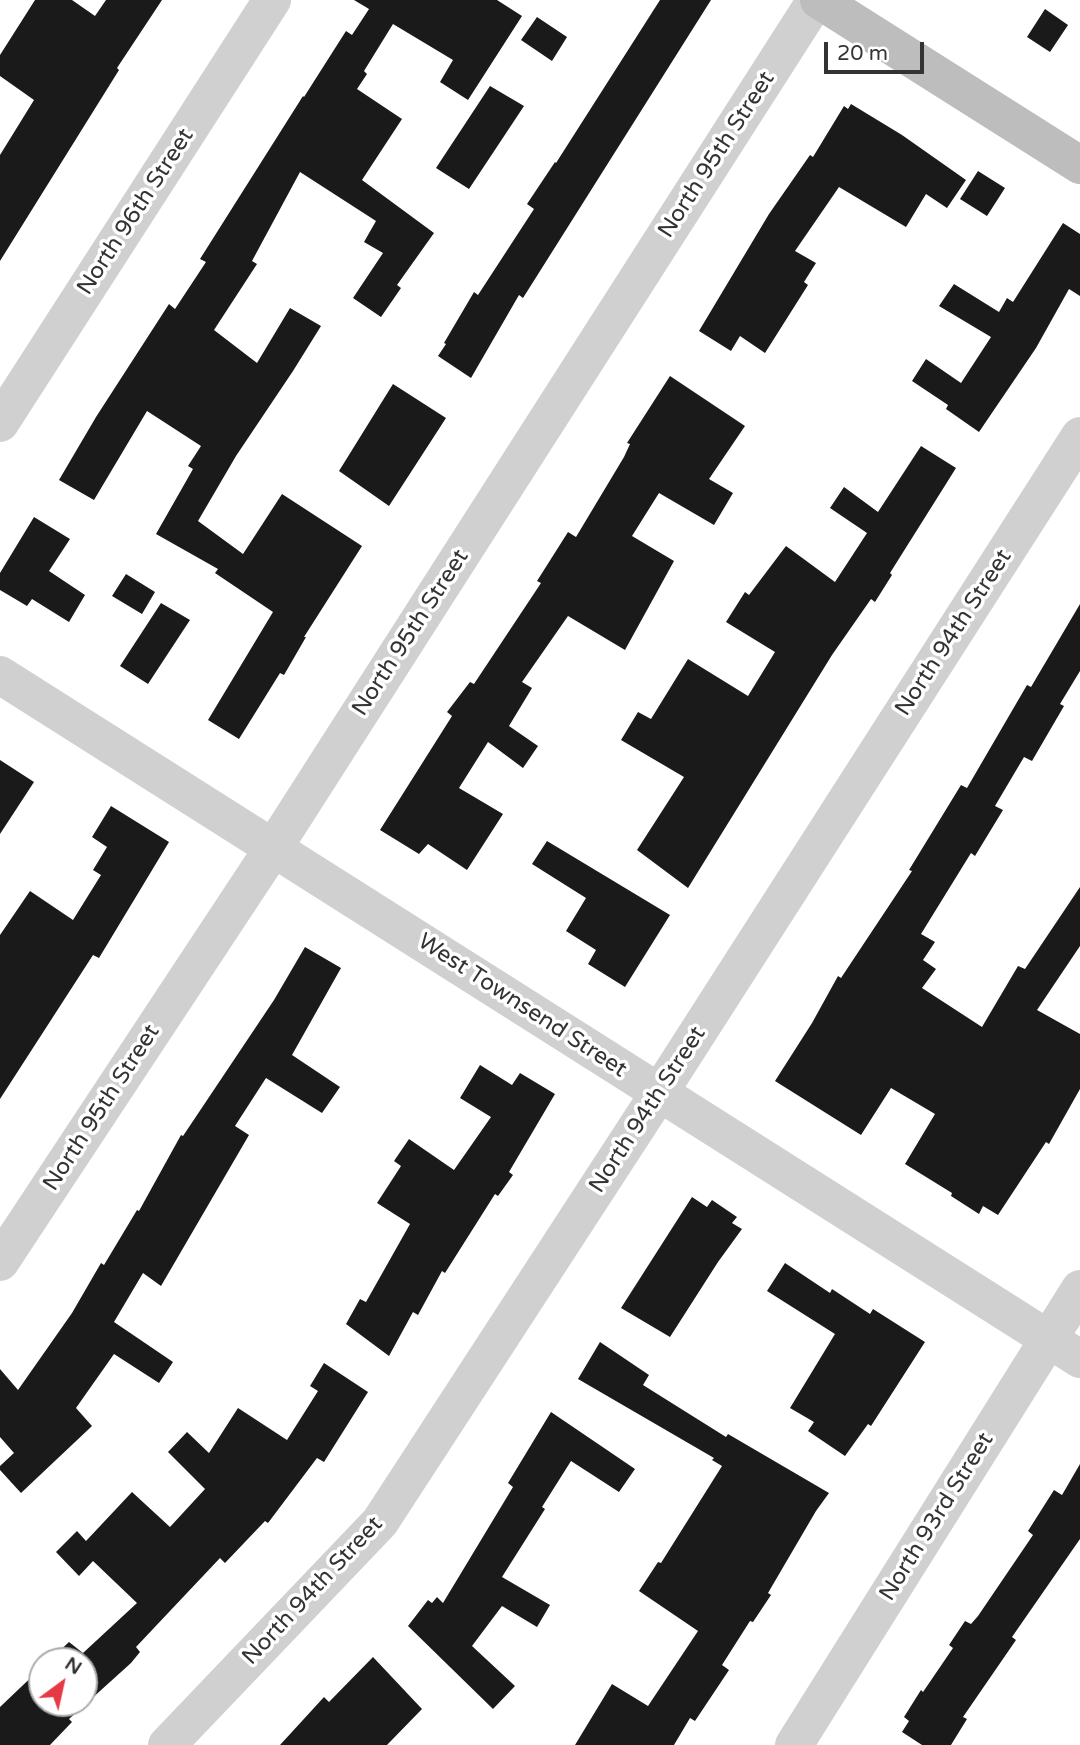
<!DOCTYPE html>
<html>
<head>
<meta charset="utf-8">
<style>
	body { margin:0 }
	#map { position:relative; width:1080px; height:1745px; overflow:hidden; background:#fff; font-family:"Varela Round",sans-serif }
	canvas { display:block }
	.north { position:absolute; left:28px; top:1647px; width:70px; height:70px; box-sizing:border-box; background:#fff; border:2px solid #adadad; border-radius:50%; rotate:33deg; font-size:19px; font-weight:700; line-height:28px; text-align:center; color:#333 }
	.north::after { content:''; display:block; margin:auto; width:24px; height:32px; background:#e63946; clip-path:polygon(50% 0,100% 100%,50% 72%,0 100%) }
	.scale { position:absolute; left:824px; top:42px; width:100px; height:32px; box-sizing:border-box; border:4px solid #333; border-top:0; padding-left:9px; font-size:21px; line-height:24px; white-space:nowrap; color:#333; -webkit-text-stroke:5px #fff; paint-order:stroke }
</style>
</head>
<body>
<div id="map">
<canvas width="1080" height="1745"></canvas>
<div class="north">N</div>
<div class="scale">20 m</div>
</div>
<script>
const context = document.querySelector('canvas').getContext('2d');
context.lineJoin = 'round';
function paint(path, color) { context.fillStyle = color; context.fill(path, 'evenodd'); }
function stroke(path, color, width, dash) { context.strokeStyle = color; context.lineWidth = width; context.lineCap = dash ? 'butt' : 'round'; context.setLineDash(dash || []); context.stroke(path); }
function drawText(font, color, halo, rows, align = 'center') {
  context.font = font + ' "Varela Round",sans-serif'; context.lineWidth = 7; context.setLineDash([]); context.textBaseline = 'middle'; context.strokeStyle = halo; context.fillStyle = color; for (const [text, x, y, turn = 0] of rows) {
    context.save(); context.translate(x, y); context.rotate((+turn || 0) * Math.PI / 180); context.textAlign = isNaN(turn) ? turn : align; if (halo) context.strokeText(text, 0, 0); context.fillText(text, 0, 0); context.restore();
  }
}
paint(new Path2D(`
	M35,0H72L95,16L106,0H162L117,68L119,70L0,261V155L34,100L0,76V55Z
	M354,0H497L522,16L468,100L440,82L453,60L393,24L364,71L367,74L357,89L402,119L362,180L434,233L397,285L401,288L381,317L353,298L383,253L364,242L376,221L300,172L252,261L257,264L214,330L257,363L290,308L321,326L293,371L236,456L198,521L243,554L282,494L362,546L304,637H306L284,675L280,673L239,739L208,720L273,612L215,573L218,569L156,534L193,469L188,466L201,446L147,411L94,500L59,480L96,417L169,304L175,309L206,262L200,259L303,96L304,97L346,31L352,35L369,9Z
	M660,0H711L523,298L519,295L471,378L438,356L446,344L444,343L474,292L478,295L534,209L527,204L555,162L556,163Z
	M1045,9L1068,25L1050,52L1027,37Z
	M537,17L567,37L552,61L521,40Z
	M490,86L524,106L469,189L436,168Z
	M851,104L902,135L966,180L947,208L926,194L906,227L839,187L795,251L816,263L804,282L808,285L765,353L740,336L731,351L699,331L769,214L810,155L813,157L844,106L848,109Z
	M978,171L1005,188L987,216L960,199Z
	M1063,223L1080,234V296L1069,289L1036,348L979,432L946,409L948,405L912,381L926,359L961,383L991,337L939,306L954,284L999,312L1007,298L1013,302Z
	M670,376L745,426L709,479L733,493L714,525L659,493L632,536L674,561L625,650L568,616L522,682L532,688L509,726L538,746L523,768L488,742L459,788L503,814L467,870L428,844L419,854L380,830L452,716L447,712L470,682L474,684L541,583L537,581L568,532L576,537L624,457L630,444L627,443Z
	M393,384L446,418L389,506L339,471Z
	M921,446L956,468L890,573L892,575L875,602L871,599L832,655L688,888L637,850L684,777L621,740L638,712L651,719L688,659L748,696L775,652L726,622L745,592L749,595L786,546L835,582L867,533L830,508L844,487L878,512Z
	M34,517L70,539L49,571L85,595L69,622L32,599L27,606L0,590V573Z
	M126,574L155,592L142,614L112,596Z
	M161,603L190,620L148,684L120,666Z
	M1080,604V671L1060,704L1064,706L1032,761L1024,757L995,806L1003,810L975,856L971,853L921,934L935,942L923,960L936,969L922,988L982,1027L1018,966L1025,969L1080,887V946L1037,1010L1080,1034V1089L1049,1144L1046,1142L998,1215L983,1206L979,1214L951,1196L952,1193L905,1164L935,1114L891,1088L861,1135L775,1081L812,1023L838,976L841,978L912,871L909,870L961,785L967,788L1027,685L1031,687Z
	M0,760L34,782L0,834Z
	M111,806L169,842L99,958L93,955L0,1099V935L30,891L73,920L101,875L93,870L107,847L92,837Z
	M547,841L670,915L625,987L588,964L596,950L566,931L586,898L532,864Z
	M305,947L341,968L292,1055L340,1087L322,1113L266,1078L235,1126L249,1135L161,1286L143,1273L114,1322L173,1362L159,1383L114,1354L76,1408L92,1426L21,1493L0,1470V1466L14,1453L0,1437V1369L18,1390L72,1313L101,1263L104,1265L137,1210L139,1211L181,1135L183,1136L274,1000Z
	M480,1065L512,1085L520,1073L555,1094L509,1172L513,1175L498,1196L495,1194L445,1273L442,1271L418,1315L413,1312L389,1356L346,1324L360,1299L366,1302L410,1224L377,1203L401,1166L394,1161L409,1139L454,1170L491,1117L460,1098Z
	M692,1197L707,1207L712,1200L737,1217L732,1223L742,1229L718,1262L670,1337L621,1308Z
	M785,1263L830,1293L832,1289L870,1314L873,1309L925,1342L871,1426L868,1424L845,1456L808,1431L814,1422L790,1408L835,1334L767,1291Z
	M600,1342L649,1375L643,1385L726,1437L728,1434L829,1493L816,1511L768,1593L771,1595L753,1622L750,1621L722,1665L729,1670L695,1721L690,1718L674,1745H575L612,1684L648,1706L698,1631L639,1591L658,1562L661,1563L722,1466L712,1460L714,1458L578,1379Z
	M324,1363L368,1392L324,1462L317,1458L268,1523L265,1521L225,1563L220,1558L136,1647L140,1652L131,1663L69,1719L72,1722L50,1745H0V1707L42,1667V1703H84V1661H49L69,1642L83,1653L137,1603L93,1561L79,1576L56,1552L77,1531L86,1541L132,1492L170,1527L205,1489L168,1452L187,1432L209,1453L238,1408L287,1440L318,1391L310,1386Z
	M551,1412L635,1469L619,1492L571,1461L542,1507L545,1509L502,1577L550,1605L537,1627L502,1606L472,1646L515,1686L493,1709L408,1626L428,1600L432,1603L437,1597L443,1603L513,1487L508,1483Z
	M1080,1464V1539L1012,1637L1016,1640L963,1717L967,1719L951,1745H922L902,1732L909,1721L904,1717L921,1690L923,1692L953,1648L949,1645L965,1621L971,1624L978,1616L1033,1535L1028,1531L1054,1490L1062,1495Z
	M373,1657L422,1709L387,1745H280L324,1697L329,1702Z`), '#1a1a1a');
stroke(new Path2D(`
	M0,423L272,0
	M0,675L1080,1359
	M0,1262L274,847L816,0
	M167,1745L380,1522L659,1093L1080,436
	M794,1745L1080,1289`), '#d0d0d0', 38);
stroke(new Path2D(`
	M819,0L1080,165`), '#bdbdbd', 38);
drawText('23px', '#333', '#fff', [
	["North 95th Street",717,155,-57],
	["North 96th Street",136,212,-57],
	["North 95th Street",411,633,-57],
	["North 94th Street",954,633,-57],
	["West Townsend Street",522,1006,33],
	["North 95th Street",102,1108,-57],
	["North 94th Street",648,1110,-57],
	["North 93rd Street",937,1517,-58],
	["North 94th Street",313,1591,-47]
]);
</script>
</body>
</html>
